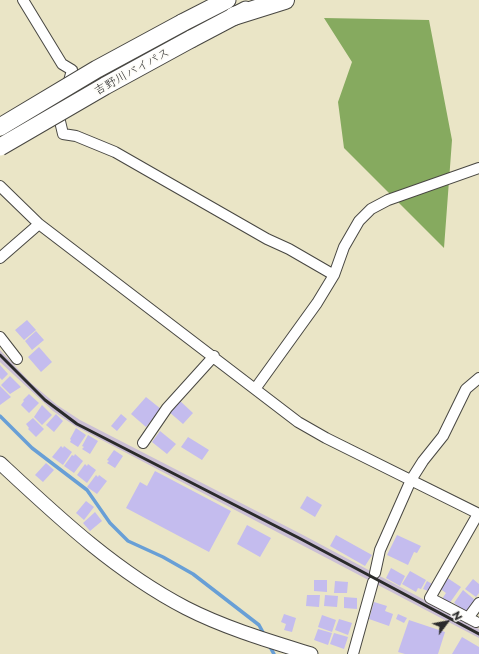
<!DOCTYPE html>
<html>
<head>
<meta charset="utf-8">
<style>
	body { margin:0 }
	#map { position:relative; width:479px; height:654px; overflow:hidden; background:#eae5c6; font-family:"Playpen Sans",sans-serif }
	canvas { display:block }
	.north { position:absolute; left:427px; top:602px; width:40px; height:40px; -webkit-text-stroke:3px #fdfcf7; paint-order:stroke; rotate:58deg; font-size:11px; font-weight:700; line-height:16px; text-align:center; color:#2b2b2b }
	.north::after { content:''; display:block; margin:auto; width:14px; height:18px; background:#2b2b2b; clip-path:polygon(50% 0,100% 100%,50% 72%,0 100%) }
</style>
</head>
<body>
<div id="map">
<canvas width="479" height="654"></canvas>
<div class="north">N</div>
</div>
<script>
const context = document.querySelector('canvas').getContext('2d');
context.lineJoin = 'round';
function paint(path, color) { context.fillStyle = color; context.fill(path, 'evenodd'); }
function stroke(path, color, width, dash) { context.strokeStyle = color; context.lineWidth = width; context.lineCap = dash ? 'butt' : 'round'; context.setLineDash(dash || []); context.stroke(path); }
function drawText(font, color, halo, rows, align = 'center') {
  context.font = font + ' "Playpen Sans","Klee One",sans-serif'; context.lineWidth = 3.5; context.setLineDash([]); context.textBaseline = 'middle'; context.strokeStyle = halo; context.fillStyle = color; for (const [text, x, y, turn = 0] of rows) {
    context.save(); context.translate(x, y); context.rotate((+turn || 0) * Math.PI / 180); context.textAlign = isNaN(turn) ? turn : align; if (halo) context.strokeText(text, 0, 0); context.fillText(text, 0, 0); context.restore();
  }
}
paint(new Path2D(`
	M0,350L31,383L57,405L80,420L303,535L479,629V638L75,426L53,411L0,362Z`), '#cbbfd5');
paint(new Path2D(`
	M324,18L429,20L452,140L444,248L344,148L338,102L352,62Z`), '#86aa5f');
stroke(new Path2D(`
	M0,416L32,448L87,490L110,523L128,541L163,557L193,574L259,625L265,636
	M269,645L274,654`), '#689fd6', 3.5);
paint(new Path2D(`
	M27,320L36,330L24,340L15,330Z
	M36,331L44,340L32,350L25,341Z
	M39,347L52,362L41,372L28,357Z
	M0,365L8,374L2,380L0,378Z
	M10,376L21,387L10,394L1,385Z
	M0,386L11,397L0,405Z
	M29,394L39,403L29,413L21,405L24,401L23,400Z
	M146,397L161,409L146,427L131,414Z
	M179,400L193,413L183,424L168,411Z
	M42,405L52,415L42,425L34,417Z
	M56,414L63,421L54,432L46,425Z
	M121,414L127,419L117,431L111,426Z
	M33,418L44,429L36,437L28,429L29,428L26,424Z
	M76,428L86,435L78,447L70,442L71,440L70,439Z
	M160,431L176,444L167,454L152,442Z
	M88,435L98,441L90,454L82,449L84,447L82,446Z
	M188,437L209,450L202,460L181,447Z
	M61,446L63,448L64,446L72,452L63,465L52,457Z
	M114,450L123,456L115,468L107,463L109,461L107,460Z
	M75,454L83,461L74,473L64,466L72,455L74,456Z
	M46,463L54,470L43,482L35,475Z
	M85,464L87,466L88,464L96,470L87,483L77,475Z
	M155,471L231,511L209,552L126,508L140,482L147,486Z
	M96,475L98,477L99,475L107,481L97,494L87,487Z
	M307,496L322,505L315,517L300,508Z
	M86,501L94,507L84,520L76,513Z
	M95,512L102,521L90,531L83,523Z
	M247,525L271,538L260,557L237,544Z
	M336,535L372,555L365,566L330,546Z
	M397,535L421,546L417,553L414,552L408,565L387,555Z
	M391,568L405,576L400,586L386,578Z
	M410,571L426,580L421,589L418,588L416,592L402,584Z
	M446,577L461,587L449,604L442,599L446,593L439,588Z
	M473,579L479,584V593L476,597L465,589Z
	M314,580H327V592L314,591Z
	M335,581L348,582L347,593H334Z
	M427,581L432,584L428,591L423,589Z
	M463,590L475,600L466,612L454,603Z
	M307,595H320L319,607L306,606Z
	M325,595L338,596L337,607L324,606Z
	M344,597L357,598V609L344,608Z
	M374,602L387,606L385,611L393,614L389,626L369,619Z
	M284,614L296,618L292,632L284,630L286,624L281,622Z
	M398,614L407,618L404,623L396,619Z
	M322,615L336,620L332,632L318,627Z
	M339,619L352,623L348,635L335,630Z
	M409,620L445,632L438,654H405L398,652Z
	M318,629L332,633L328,645L314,640Z
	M334,633L348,637L344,649L330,644Z
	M462,637L479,647V654H452Z`), '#c4bcee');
const minor = new Path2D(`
	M23,0L62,64L72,70L59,117L63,134L76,136L115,152L267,239L289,249L334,275
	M0,186L39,224L298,422L326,438L479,514
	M0,258L39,224
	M0,337L17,359
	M255,389L317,303L334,275L344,247L359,221L371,209L388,200L479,168
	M143,443L167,408L214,356
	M375,573L380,550L411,480L423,461L443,436L466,389L479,378
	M468,618L479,603
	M476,622L430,598L478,514
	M353,654L373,582`);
const tertiary = new Path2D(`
	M0,463C58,517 115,571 186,608C225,628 269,641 311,654`);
const trunk = new Path2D(`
	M182,23L227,0
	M191,39L246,10`);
const motorway = new Path2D(`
	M234,16L285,0`);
stroke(minor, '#484742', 12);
stroke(tertiary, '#484742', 15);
stroke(trunk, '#484742', 19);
stroke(motorway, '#484742', 20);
stroke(minor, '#fff', 10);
stroke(tertiary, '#fff', 13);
stroke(trunk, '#fff', 17);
stroke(motorway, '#fff', 18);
stroke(new Path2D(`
	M0,355L45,400L77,424L299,538L479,634`), '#2b2b2b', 3);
const trunkBridge = new Path2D(`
	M0,127L97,69L182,23
	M0,147L105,86L191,39`);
stroke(trunkBridge, '#484742', 19, []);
stroke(trunkBridge, '#fff', 17);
drawText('12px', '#2b2b2b', '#fdfcf7', [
	["吉野川バイパス",132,72,-29]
]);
</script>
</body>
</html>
